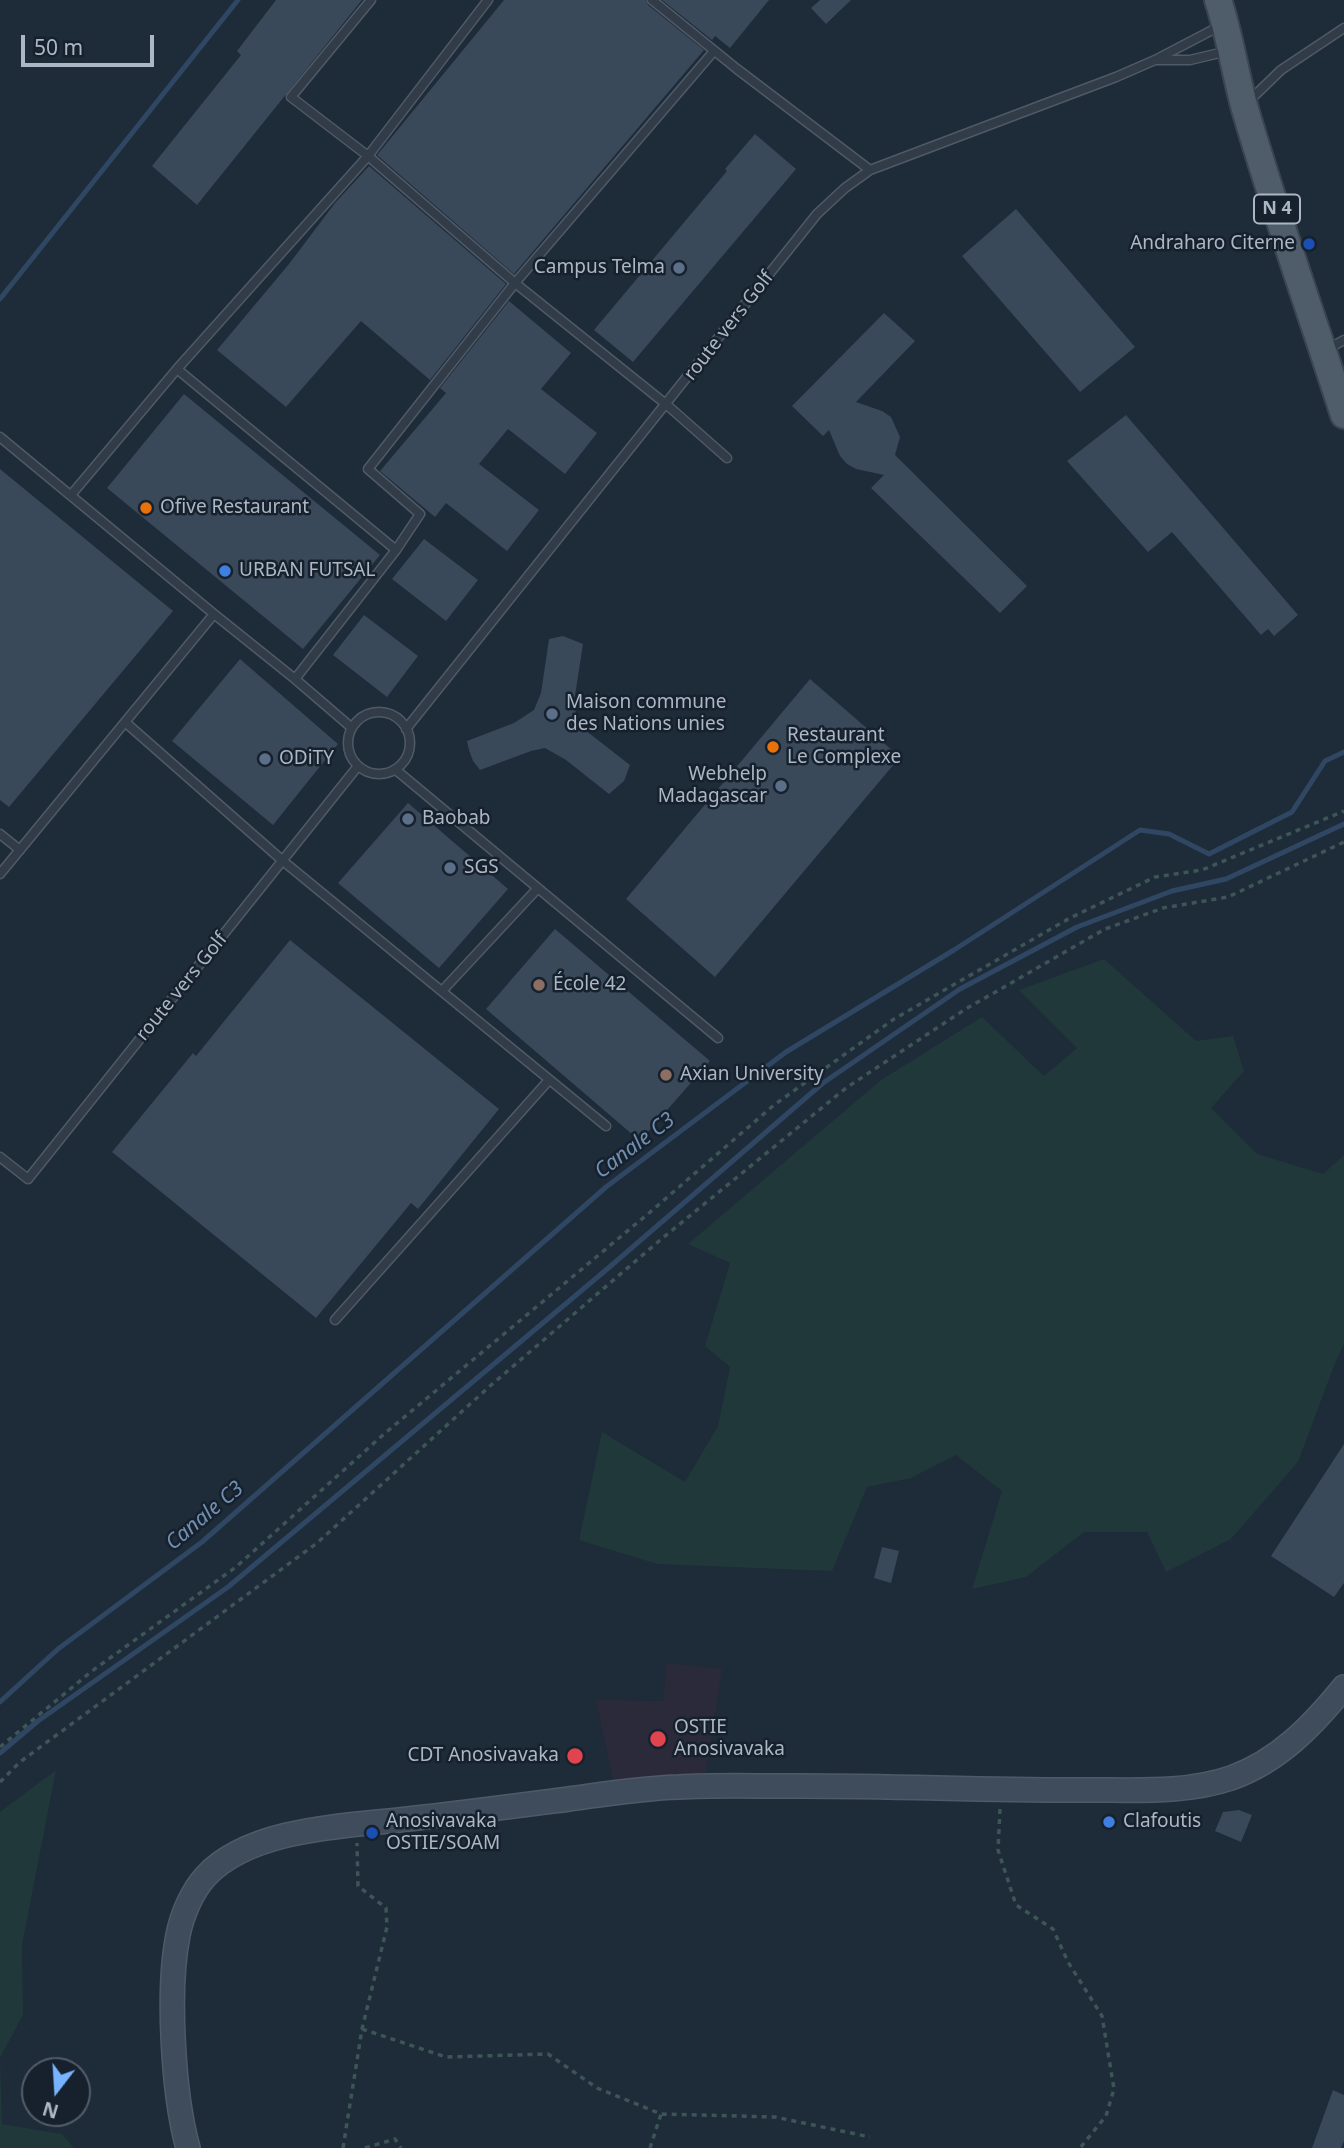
<!DOCTYPE html>
<html>
<head>
<meta charset="utf-8">
<style>
	body { margin:0 }
	#map { position:relative; width:1344px; height:2148px; overflow:hidden; background:#1e2b39; font-family:"Noto Sans",sans-serif }
	canvas { display:block }
	.north { position:absolute; left:21px; top:2057px; width:70px; height:70px; box-sizing:border-box; background:#17212d; border:2px solid #535d6a; border-radius:50%; rotate:197deg; font-size:19px; font-weight:700; line-height:28px; text-align:center; color:#acb7c6 }
	.north::after { content:''; display:block; margin:auto; width:24px; height:32px; background:#78b3ff; clip-path:polygon(50% 0,100% 100%,50% 72%,0 100%) }
	.scale { position:absolute; left:21px; top:35px; width:133px; height:32px; box-sizing:border-box; border:4px solid #acb7c6; border-top:0; padding-left:9px; font-size:21px; line-height:24px; white-space:nowrap; color:#acb7c6; -webkit-text-stroke:5px #17212d; paint-order:stroke }
</style>
</head>
<body>
<div id="map">
<canvas width="1344" height="2148"></canvas>
<div class="north">N</div>
<div class="scale">50 m</div>
</div>
<script>
const context = document.querySelector('canvas').getContext('2d');
context.lineJoin = 'round';
function paint(path, color) { context.fillStyle = color; context.fill(path, 'evenodd'); }
function stroke(path, color, width, dash) { context.strokeStyle = color; context.lineWidth = width; context.lineCap = dash ? 'butt' : 'round'; context.setLineDash(dash || []); context.stroke(path); }
function drawText(font, color, halo, rows, align = 'center') {
  context.font = font + ' "Noto Sans",sans-serif'; context.lineWidth = 5; context.setLineDash([]); context.textBaseline = 'middle'; context.strokeStyle = halo; context.fillStyle = color; for (const [text, x, y, turn = 0] of rows) {
    context.save(); context.translate(x, y); context.rotate((+turn || 0) * Math.PI / 180); context.textAlign = isNaN(turn) ? turn : align; if (halo) context.strokeText(text, 0, 0); context.fillText(text, 0, 0); context.restore();
  }
}
paint(new Path2D(`
	M667,1663L722,1669L705,1777L614,1785L596,1700L663,1701Z`), '#2b2a3a');
paint(new Path2D(`
	M1104,959L1196,1041L1233,1036L1244,1071L1211,1108L1257,1154L1323,1174L1344,1155V1344L1335,1363L1298,1462L1231,1539L1166,1572L1147,1532H1084L1026,1577L972,1589L1002,1491L956,1455L911,1478L867,1487L832,1571L657,1564L579,1540L602,1432L685,1482L718,1426L730,1367L705,1346L730,1263L688,1244L881,1080L982,1017L1044,1076L1077,1048L1019,990Z
	M56,1770L22,1945L23,2015L0,2058L2,2124L62,2134L74,2148H0V1812Z`), '#20383a');
stroke(new Path2D(`
	M0,299L238,0
	M0,1702L58,1649L202,1542L606,1187L786,1052L954,950L1140,830L1169,834L1209,854L1292,812L1325,761L1344,752
	M0,1753L38,1721L228,1587L606,1270L823,1083L960,989L1077,927L1172,891L1226,879L1344,824`), '#2f4762', 5);
paint(new Path2D(`
	M276,0H362L197,205L152,166L241,55L237,51Z
	M504,0H646L648,5L704,50L514,274L377,155Z
	M662,0H769L730,48L715,36L712,40Z
	M820,0H851L826,24L811,8Z
	M755,134L796,169L633,362L594,330L727,171L725,169Z
	M369,166L506,284L430,380L361,321L286,407L217,350L289,264L335,203Z
	M1016,209L1135,347L1080,392L962,256Z
	M509,301L571,353L541,389L597,433L565,474L508,429L479,464L539,510L507,551L446,503L435,517L380,471L446,393L440,388Z
	M884,313L915,341L856,402L882,411L891,417L900,437L895,455L1027,586L1000,613L871,488L884,475L856,469L847,464L840,456L829,430L823,436L792,406Z
	M184,394L380,555L303,649L107,488Z
	M1126,415L1298,615L1274,636L1268,629L1261,635L1172,532L1148,552L1067,461Z
	M0,469L173,611L9,807L0,800Z
	M424,539L478,580L446,621L392,579Z
	M364,615L418,656L387,697L333,655Z
	M563,636L583,644L574,702L577,719L585,730L630,765L624,781L609,794L566,760L545,748L531,751L480,770L473,761L469,750L467,741L514,723L534,710L541,693L549,639Z
	M240,659L338,744L273,825L172,741Z
	M810,679L900,757L715,977L626,899Z
	M408,803L508,889L439,968L338,883Z
	M555,929L710,1061L640,1141L486,1009Z
	M290,940L499,1109L418,1209L411,1203L316,1318L112,1152L193,1053L196,1056Z
	M1344,1444V1583L1334,1597L1271,1556Z
	M882,1547L899,1551L891,1583L874,1578Z
	M1239,1810L1252,1815L1241,1842L1215,1831L1223,1812Z
	M1333,2090L1344,2095V2141L1341,2148H1312Z`), '#394959');
const service = new Path2D(`
	M371,0L291,97L368,156L515,283L667,405L727,458
	M652,0L737,69L870,170
	M1158,60H1190L1228,51
	M1249,101L1281,70L1344,28
	M1326,350L1344,340
	M177,369L396,550
	M0,437L214,614L295,679L352,728
	M71,495L177,369L368,156L488,0
	M295,679L396,550L420,514L368,469L515,283L714,51
	M348 743a31 31 0 1 1 62 0a31 31 0 1 1-62 0Z
	M125,722L283,861L606,1126
	M406,729L817,214L845,188L870,170L1116,77L1155,60L1220,26
	M396,770L718,1038
	M0,834L20,850
	M0,874L214,614
	M442,991L538,888
	M0,1157L28,1179L358,766
	M335,1320L549,1080`);
const secondary = new Path2D(`
	M188,2148C173,2094 167,1990 178,1935C182,1915 192,1891 206,1876C251,1828 346,1826 408,1819C462,1813 515,1806 569,1799C606,1794 642,1788 679,1787C713,1785 748,1786 782,1786C886,1785 989,1791 1092,1790C1138,1790 1187,1793 1231,1778C1279,1761 1313,1725 1344,1687`);
const primary = new Path2D(`
	M1218,0C1230,36 1235,73 1245,109C1275,212 1311,313 1344,415`);
stroke(service, '#4f5a67', 11);
stroke(secondary, '#4f5a67', 26);
stroke(primary, '#3b4552', 30);
stroke(new Path2D(`
	M0,1747L92,1671L236,1567L384,1434L649,1213L774,1105L894,1019L1070,918L1155,877L1202,870L1344,811
	M0,1782L20,1762L317,1543L490,1386L659,1241L846,1088L964,1010L1105,929L1163,908L1228,897L1344,842
	M1000,1809L998,1850L1016,1905L1053,1929L1068,1962L1102,2016L1114,2089L1106,2116L1080,2148
	M362,2029L446,2057L548,2054L597,2088L661,2114L775,2117L870,2137
	M343,2148L362,2029L387,1927L386,1908L358,1886L357,1843
	M365,2148L395,2139L401,2148
	M650,2148L661,2114`), '#3d5557', 3.5, [5, 5]);
stroke(service, '#323c49', 8);
stroke(secondary, '#3f4c5c', 23);
stroke(primary, '#4f5c69', 26);
for (const [x, y, r, color] of [
	[1309,244,7,"#1a4fb4"],
	[679,268,7,"#5c6f8a"],
	[146,508,7,"#e8710a"],
	[225,571,7,"#3f7fe0"],
	[552,714,7,"#5c6f8a"],
	[773,747,7,"#e8710a"],
	[265,759,7,"#5c6f8a"],
	[781,786,7,"#5c6f8a"],
	[408,819,7,"#5c6f8a"],
	[450,868,7,"#5c6f8a"],
	[539,985,7,"#8d6e63"],
	[666,1075,7,"#8d6e63"],
	[658,1739,9,"#e0444e"],
	[575,1756,9,"#e0444e"],
	[1109,1822,7,"#3f7fe0"],
	[372,1833,7,"#1a4fb4"]
]) { const dot = new Path2D(); dot.arc(x, y, r, 0, 2 * Math.PI); context.fillStyle = color; context.fill(dot); stroke(dot, '#17212d', 2.5); }
for (const [x, y, w] of [
	[1277,209,46]
]) { const box = new Path2D(); box.roundRect(x - w / 2, y - 14.5, w, 29, 5); context.fillStyle = '#17212d'; context.fill(box); stroke(box, '#acb7c6', 2); }
drawText('bold 18px', '#acb7c6', null, [
	["N 4",1277,209]
]);
drawText('19px', '#acb7c6', '#17212d', [
	["Andraharo Citerne",1295,244,"right"],
	["Campus Telma",665,268,"right"],
	["Ofive Restaurant",160,508],
	["URBAN FUTSAL",239,571],
	["Maison commune",566,703],
	["des Nations unies",566,725],
	["Restaurant",787,736],
	["Le Complexe",787,758],
	["ODiTY",279,759],
	["Webhelp",767,775,"right"],
	["Madagascar",767,797,"right"],
	["Baobab",422,819],
	["SGS",464,868],
	["École 42",553,985],
	["Axian University",680,1075],
	["OSTIE",674,1728],
	["Anosivavaka",674,1750],
	["CDT Anosivavaka",559,1756,"right"],
	["Anosivavaka",386,1822],
	["OSTIE/SOAM",386,1844],
	["Clafoutis",1123,1822]
], 'left');
drawText('19px', '#acb7c6', '#17212d', [
	["route vers Golf",729,326,-52],
	["route vers Golf",182,987,-51]
]);
drawText('italic 21px', '#718fb2', '#17212d', [
	["Canale C3",635,1146,-37],
	["Canale C3",205,1516,-40]
]);
</script>
</body>
</html>
